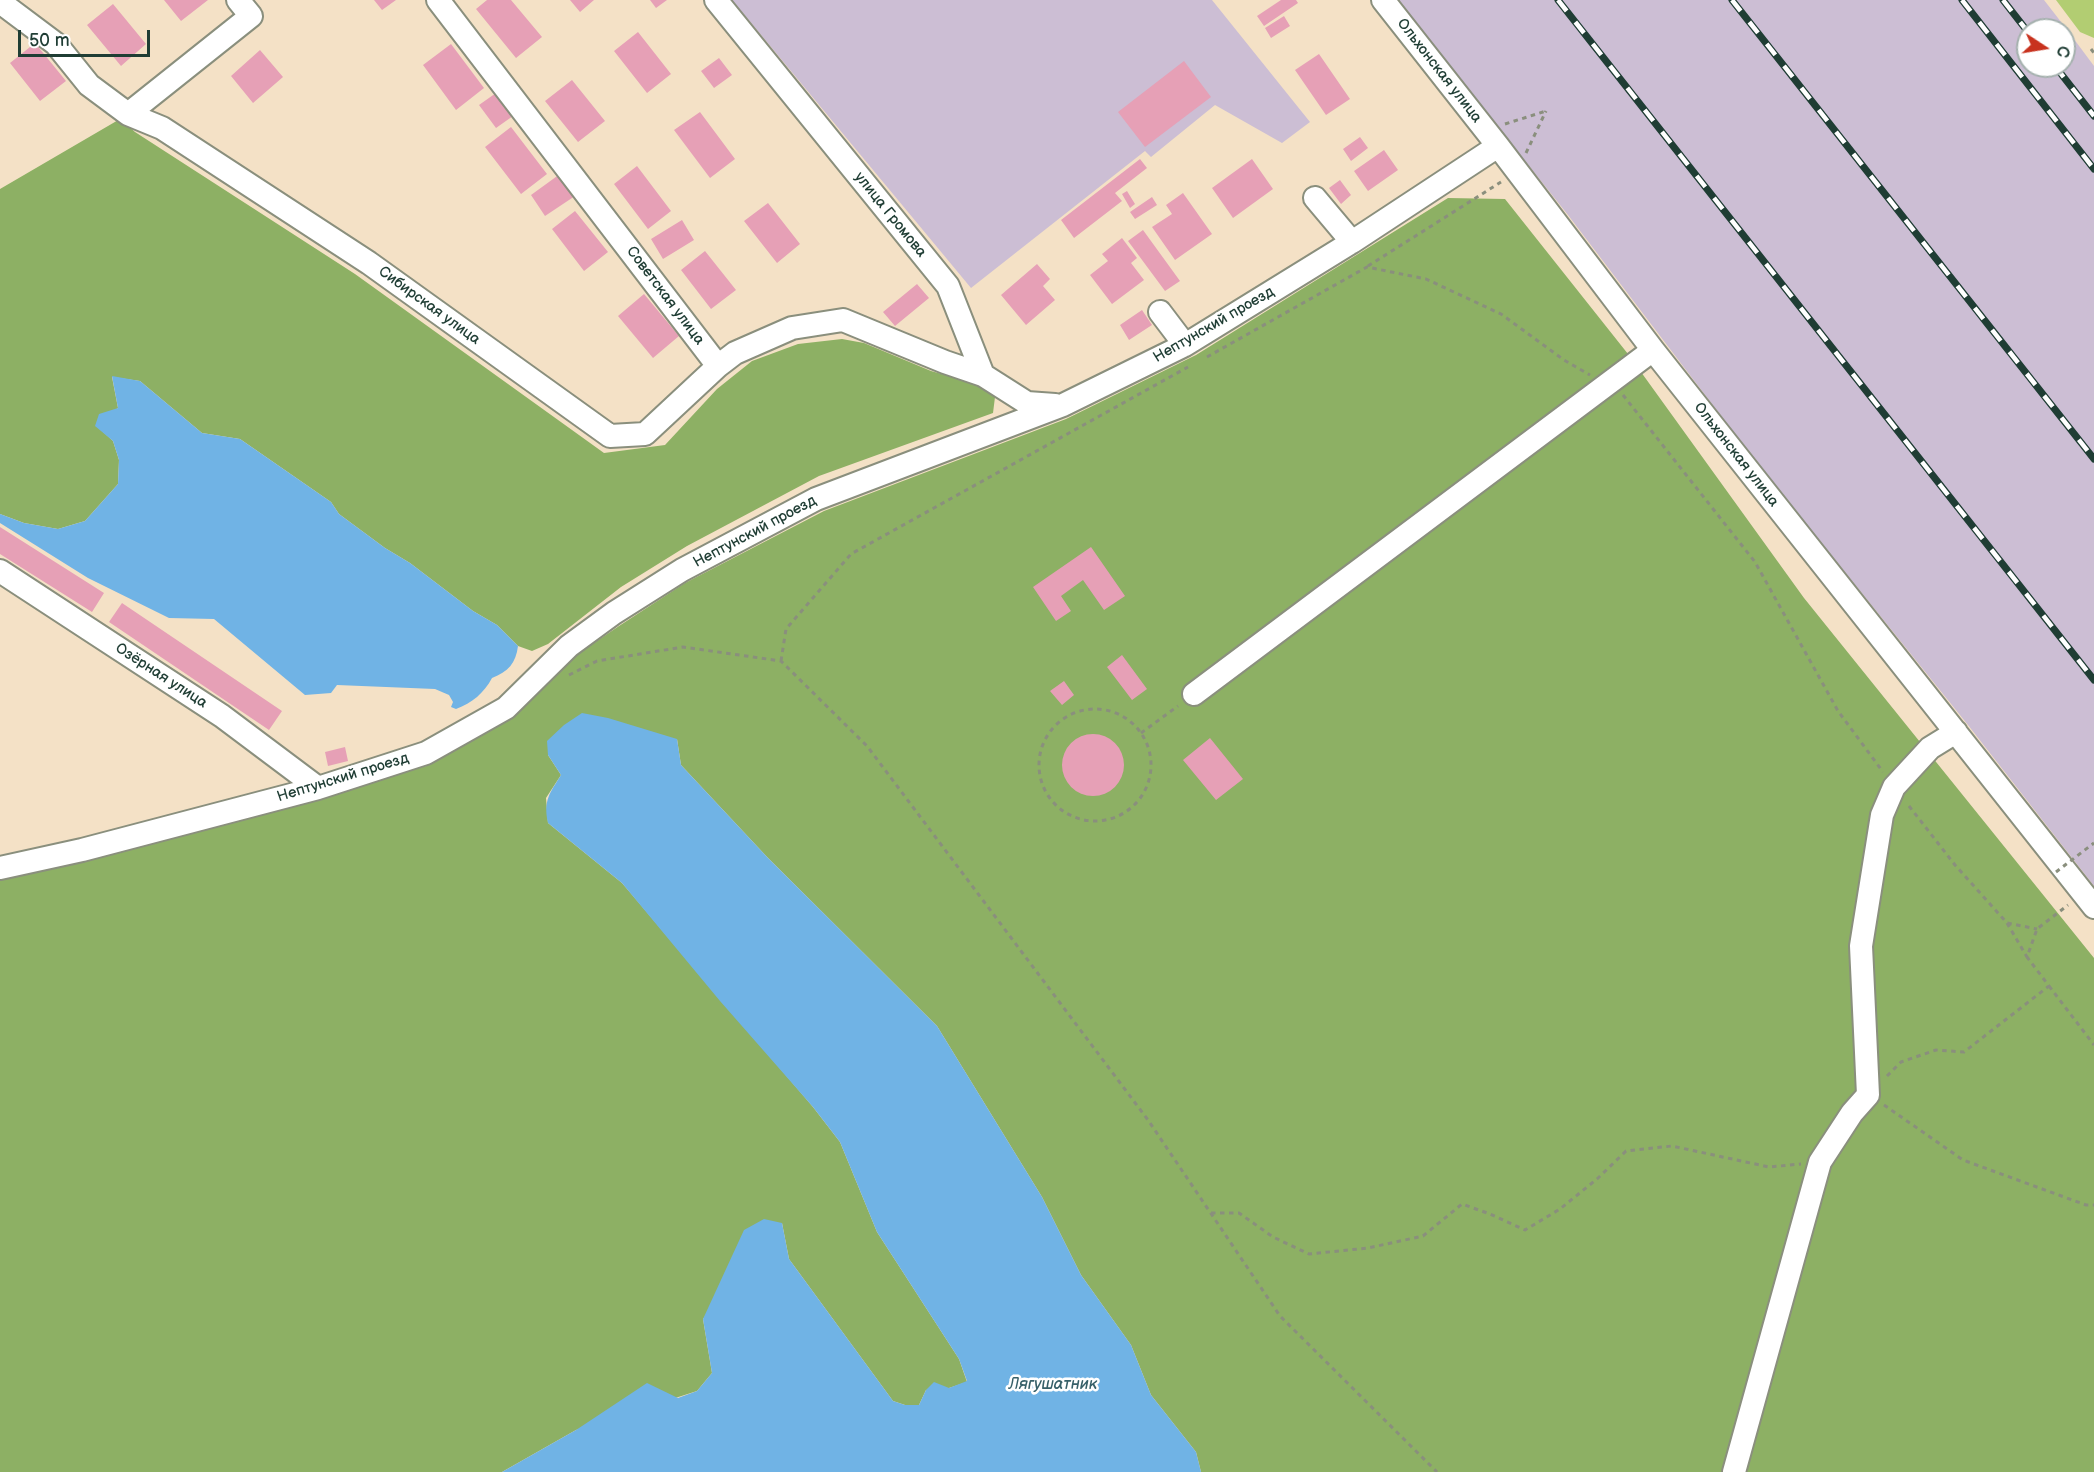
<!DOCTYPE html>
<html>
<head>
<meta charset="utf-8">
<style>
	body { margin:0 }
	#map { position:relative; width:2094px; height:1472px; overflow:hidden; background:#f4e1c6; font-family:"Balsamiq Sans",sans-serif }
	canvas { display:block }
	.north { position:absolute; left:2016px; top:18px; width:60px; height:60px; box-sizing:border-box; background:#fff; border:2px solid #a5b1ae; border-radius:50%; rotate:102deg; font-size:16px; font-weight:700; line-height:24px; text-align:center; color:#1f3d34 }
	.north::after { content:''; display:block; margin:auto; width:21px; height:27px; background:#c8321e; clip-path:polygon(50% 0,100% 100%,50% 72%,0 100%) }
	.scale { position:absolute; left:18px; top:30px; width:132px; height:27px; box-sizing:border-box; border:3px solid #1f3d34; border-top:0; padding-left:8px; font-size:18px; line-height:21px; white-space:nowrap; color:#1f3d34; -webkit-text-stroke:4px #fff; paint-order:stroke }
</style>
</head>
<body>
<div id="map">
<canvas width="2094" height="1472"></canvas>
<div class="north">С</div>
<div class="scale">50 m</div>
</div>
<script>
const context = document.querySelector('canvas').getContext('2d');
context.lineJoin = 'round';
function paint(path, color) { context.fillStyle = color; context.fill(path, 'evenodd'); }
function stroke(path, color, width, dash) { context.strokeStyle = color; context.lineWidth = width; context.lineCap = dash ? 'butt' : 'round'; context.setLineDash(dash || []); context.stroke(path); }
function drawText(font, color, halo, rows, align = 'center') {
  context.font = font + ' "Balsamiq Sans",sans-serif'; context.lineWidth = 5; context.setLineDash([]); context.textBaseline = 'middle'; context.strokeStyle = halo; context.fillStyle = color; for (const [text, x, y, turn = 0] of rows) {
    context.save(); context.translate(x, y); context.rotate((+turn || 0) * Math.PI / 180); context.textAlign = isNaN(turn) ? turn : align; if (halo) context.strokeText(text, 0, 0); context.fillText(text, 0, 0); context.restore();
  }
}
paint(new Path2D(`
	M732,0H1212L1310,122L1282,143L1215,105L1151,157L1145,151L971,288Z
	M1397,0H2044L2065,27L2094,66V886L1968,725L1753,458L1568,215ZM2028,30H2064V66H2028Z`), '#ccbed4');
paint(new Path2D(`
	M2056,0H2094V38L2080,32Z`), '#b2cd72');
paint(new Path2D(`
	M120,119L135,132L355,274L604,453L665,445L717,389L752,361L798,344L842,339L864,343L931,371L974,383L995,397L993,413L819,476L687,546L621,587L548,644L532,651L518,646L497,625L473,611L410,563L385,548L339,514L331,502L240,439L202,433L140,381L112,377L118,408L96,425L113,441L119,460L118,484L85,521L58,529L24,523L0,514V189Z
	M1448,198L1505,199L1628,354L1804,598L2094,958V1472H1201L1196,1452L1151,1395L1131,1345L1081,1275L1042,1197L937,1026L768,858L681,765L677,739L548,755L561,775L546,798L548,823L622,883L813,1107L840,1142L877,1232L959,1359L967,1382L949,1388L926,1390L919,1405H905L893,1401L789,1259L782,1223L703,1319L712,1373L697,1391L576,1430L502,1472H0V878L236,820L353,789L426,766L514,716L575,656L619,626L685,583L824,511L1066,419L1196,355Z`), '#8db064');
paint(new Path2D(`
	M112,376L140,381L202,433L240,439L331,502L339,514L385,548L410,563L473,611L497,625L518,646C516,663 508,672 492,678C484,693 472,703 456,709L451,707L453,702L449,695L435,689L337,685L331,693L305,695L214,619L169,618L88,578L0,523V514L24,523L58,529L85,521L118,484L119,460L113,441L95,426L99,414L118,408Z
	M582,713L608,718L677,739L681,765L768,858L937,1026L1042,1197L1081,1275L1131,1345L1151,1395L1196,1452L1201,1472H502L576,1430L647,1383L678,1398L697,1391L712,1373L703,1319L744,1230L764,1219L782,1223L789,1259L893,1401L905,1405H919L926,1390L934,1382L949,1388L967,1381L959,1359L877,1232L840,1142L813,1107L720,1001L622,883L548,823C543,800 550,793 561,775L548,755L547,741L564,725Z`), '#70b3e5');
paint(new Path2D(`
	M164,0H208L181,21Z
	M374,0H396L382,10Z
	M487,0H511L542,37L516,58L476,9Z
	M570,0H594L580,12Z
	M650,0H667L656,8Z
	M1281,0H1296L1298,3L1264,26L1257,16Z
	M113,4L146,44L121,66L87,25Z
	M1284,16L1290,26L1271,38L1265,28Z
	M638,32L671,74L647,93L614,51Z
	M35,43L66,81L40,101L10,63Z
	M451,44L484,88L456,110L423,65Z
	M260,50L283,77L253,103L231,76Z
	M1319,54L1350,99L1326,115L1295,70Z
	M719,58L732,75L714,88L701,71Z
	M1184,61L1211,97L1145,147L1118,112Z
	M572,80L605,121L578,142L545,101Z
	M496,93L513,116L496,128L479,105Z
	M700,112L735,159L710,178L674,130Z
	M511,127L547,174L521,194L485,147Z
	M1360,137L1368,148L1351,161L1343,149Z
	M1384,150L1398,170L1368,191L1354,171Z
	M1140,159L1147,168L1115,193L1122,201L1074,238L1061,220Z
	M1252,159L1273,189L1233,218L1212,188Z
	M637,166L671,211L648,229L614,184Z
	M560,174L575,196L545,216L531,195Z
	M1340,180L1351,195L1341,204L1329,188Z
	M1127,191L1135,204L1130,208L1122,194Z
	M1183,193L1212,234L1175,260L1152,227L1172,214L1166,205Z
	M1152,197L1157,205L1135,219L1130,212Z
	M768,203L800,244L777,263L744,221Z
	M575,211L608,252L584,271L552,229Z
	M682,220L694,240L663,259L651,239Z
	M1143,230L1180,281L1165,291L1128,241Z
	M1122,238L1137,258L1131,263L1144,280L1112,304L1090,275L1108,261L1102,254Z
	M705,251L736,290L711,309L681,270Z
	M1037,264L1050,279L1043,286L1055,300L1026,325L1001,295Z
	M917,284L929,298L895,326L883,312Z
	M644,294L679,336L653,358L618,316Z
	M1142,310L1152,325L1129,340L1120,325Z
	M0,527L104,593L92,612L0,554Z
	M1091,547L1125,596L1104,610L1083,580L1061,596L1071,611L1056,621L1033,587Z
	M122,603L282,711L269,730L109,622Z
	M1122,655L1147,689L1132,700L1107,667Z
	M1064,681L1074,695L1062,705L1050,691Z
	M1062 765a31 31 0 1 1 62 0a31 31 0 1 1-62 0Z
	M1210,738L1243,779L1216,800L1183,760Z
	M345,747L348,761L328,766L325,752Z`), '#e6a0b6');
const minor = new Path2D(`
	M438,0L718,366L735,353L792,328L843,320L945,362L983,375
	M716,0L948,286L983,375L1027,403L1055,405
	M1383,0L1498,146L1653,350L2094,907
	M0,2L56,44L89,85L128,114L162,128L369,263L610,436L645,434L718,366
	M128,114L251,16L238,0
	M1315,198L1352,242
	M1160,312L1185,345
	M0,571L222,716L318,788
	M1194,694L1653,350
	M0,868L82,850L318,788L426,753L506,708L569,646L614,613L682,570L816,499L1063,405L1185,345L1352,242L1498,146
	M1734,1472L1820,1162L1852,1113L1868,1095L1861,946L1882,815L1894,787L1930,748L1956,732`);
stroke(minor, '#8a8f7d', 26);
stroke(new Path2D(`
	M2091,49L2094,53
	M1505,124L1546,111
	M1526,153L1546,111
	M1368,266L1501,182
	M1207,357L1367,267L1426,279L1501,314L1564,360L1590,375
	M1623,395L1755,562L1838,711L1883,772
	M781,661L786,629L851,554L1188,367
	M569,675L597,661L683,647L781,661L867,746L1148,1120L1280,1316L1437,1472
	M1039 765a56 56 0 1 1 112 0a56 56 0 1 1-112 0Z
	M1141,733L1178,706
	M1909,806L1955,865L2007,923L2037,929
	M2007,923L2027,957
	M2049,986L2094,1045
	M1887,1076L1901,1062L1936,1050L1964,1052L2049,986L2027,957L2037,929L2068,905
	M1884,1105L1963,1160L2086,1205H2094
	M1211,1213H1239L1273,1237L1309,1254L1368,1248L1423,1236L1462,1204L1490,1214L1525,1230L1560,1209L1597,1179L1626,1151L1672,1146L1769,1167L1801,1164`), '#8a8f7d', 3, [4.5, 4.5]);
stroke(minor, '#fff', 22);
const rail = new Path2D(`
	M1558,0L2094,680
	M1732,0L2094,459
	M1962,0L2094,169
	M2003,0L2028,32
	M2055,66L2094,116`);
stroke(rail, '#1f3d34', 7);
stroke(rail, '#fff', 4.5, [14]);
stroke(new Path2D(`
	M2056,872L2094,843`), '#8a8f7d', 3, [4.5, 4.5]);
drawText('15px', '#1f3d34', '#fff', [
	["Ольхонская улица",1439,71,52],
	["улица Громова",890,215,51],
	["Советская улица",665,296,53],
	["Сибирская улица",429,306,36],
	["Нептунский проезд",1214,325,-30],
	["Ольхонская улица",1736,455,52],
	["Нептунский проезд",755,532,-28],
	["Озёрная улица",161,676,33],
	["Нептунский проезд",343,778,-17]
]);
drawText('italic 16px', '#376069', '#fff', [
	["Лягушатник",1053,1385]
]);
</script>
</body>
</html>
